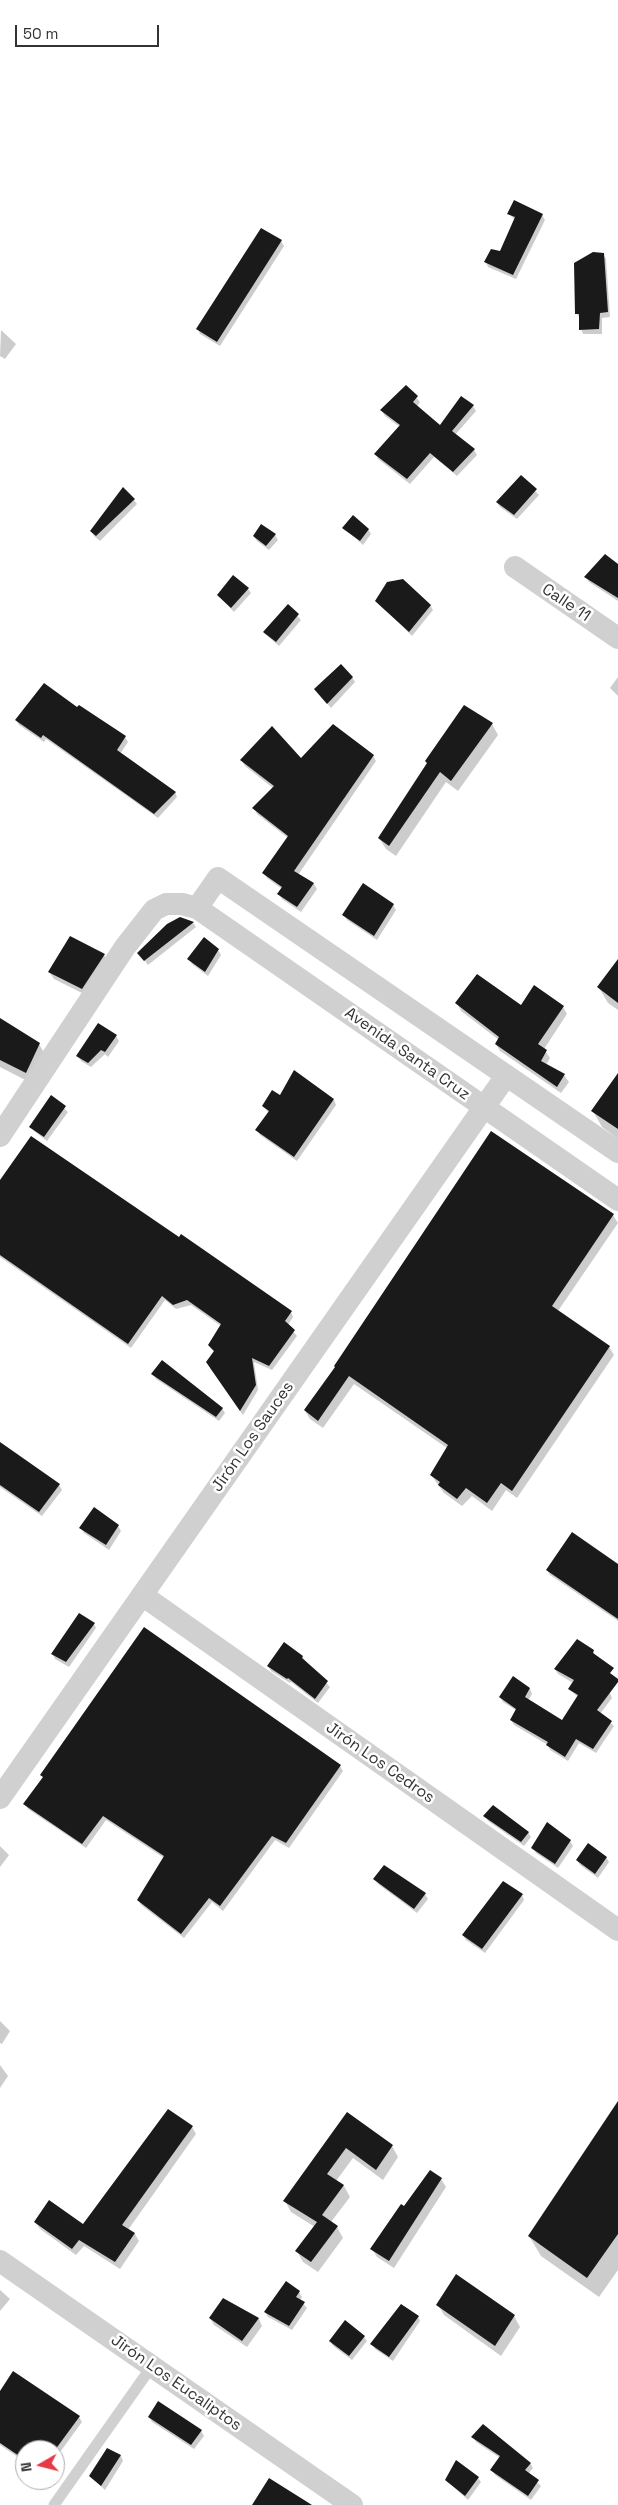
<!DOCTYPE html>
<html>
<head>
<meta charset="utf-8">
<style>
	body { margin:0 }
	#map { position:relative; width:618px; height:2505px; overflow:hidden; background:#fff; font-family:"Space Grotesk",sans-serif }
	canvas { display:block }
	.north { position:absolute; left:15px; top:2440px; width:50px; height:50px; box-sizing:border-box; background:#fff; border:1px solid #adadad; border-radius:50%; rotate:262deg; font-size:14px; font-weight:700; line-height:20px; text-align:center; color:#333 }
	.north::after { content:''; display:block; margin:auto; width:18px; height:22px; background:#e63946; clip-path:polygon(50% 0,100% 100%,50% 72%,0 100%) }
	.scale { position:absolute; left:15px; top:25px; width:144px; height:22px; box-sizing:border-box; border:2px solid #333; border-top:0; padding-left:6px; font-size:15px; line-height:18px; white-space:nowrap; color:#333; -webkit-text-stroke:4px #fff; paint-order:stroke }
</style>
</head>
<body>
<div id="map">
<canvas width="618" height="2505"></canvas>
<div class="north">N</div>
<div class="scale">50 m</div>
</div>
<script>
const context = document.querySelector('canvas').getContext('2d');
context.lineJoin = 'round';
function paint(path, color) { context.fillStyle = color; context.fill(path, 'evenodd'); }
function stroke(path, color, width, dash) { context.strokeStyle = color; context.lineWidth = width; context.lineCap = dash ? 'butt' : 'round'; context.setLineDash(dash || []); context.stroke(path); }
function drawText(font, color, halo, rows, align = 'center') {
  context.font = font + ' "Space Grotesk",sans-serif'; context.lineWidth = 5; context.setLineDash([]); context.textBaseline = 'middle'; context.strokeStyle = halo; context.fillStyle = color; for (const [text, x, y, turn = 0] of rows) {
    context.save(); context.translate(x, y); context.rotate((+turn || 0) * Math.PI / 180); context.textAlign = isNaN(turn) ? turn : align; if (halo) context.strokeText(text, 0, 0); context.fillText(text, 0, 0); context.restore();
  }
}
paint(new Path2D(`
	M509,214L542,215L545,220L516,279L488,267L486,262L501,252L515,220Z
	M281,241L284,246L220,346L200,334L198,329Z
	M603,254L606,259L610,317L602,318V334H583L581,329L580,318L576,313Z
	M1,330L16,344L5,359L0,356Z
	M406,386L420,402L417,407L440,426L473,406L476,411L455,435L474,450L477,455L457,476L434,457L410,484L378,459L376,454L400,427L385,416L382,411Z
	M521,477L539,495L517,519L500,507L497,502Z
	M134,500L137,504L100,541L94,536L91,531Z
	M344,528L368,529L371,534L363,545Z
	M275,535L278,540L269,550L257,541L254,537Z
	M618,565V601L589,582L586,577Z
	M248,589L251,593L234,612L218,595Z
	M377,601L430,605L433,610L412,636Z
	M288,606L301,620L279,646L264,633Z
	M352,677L355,682L331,708L319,694Z
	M618,677V696L610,688Z
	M79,707L125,737L128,742L120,754L175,792L177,797L158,818L46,739L44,742L19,725L16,720L77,709Z
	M492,724L498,735L458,791L446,782L396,856L386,849L379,838L427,764L426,761Z
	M373,756L376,761L298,875L314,884L317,889L301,912L282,899L279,894L282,889L267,878L264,873L288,838L257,814L254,808L273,788L245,766L242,761Z
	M393,905L396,910L377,940L347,920L344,915Z
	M180,918L193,923L196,927L148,965L139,953Z
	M218,950L221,955L208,976L192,964L189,959Z
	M104,955L108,962L86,995L54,979L49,972Z
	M618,961V1010L608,1003L599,988Z
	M457,1003L563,1007L567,1014L544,1049L550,1058L546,1065L564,1075L569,1082L561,1093L500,1051L496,1044L499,1040L461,1011Z
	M0,1020L39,1044L46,1056L33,1084L0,1067Z
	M99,1025L116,1036L119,1041L108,1057L105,1054L91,1067L81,1061L78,1056Z
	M618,1075V1139L602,1127L593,1111Z
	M281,1096L334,1100L336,1105L297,1161L260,1135L257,1130L269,1113L263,1106Z
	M51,1097L68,1112L47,1141L34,1131L31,1127Z
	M0,1183L291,1312L293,1317L288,1325L297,1336L272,1370L254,1362L258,1390L243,1415L210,1368L215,1353L209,1345L221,1326L191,1305L176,1309L165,1300L131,1348L0,1257Z
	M613,1215L618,1223L558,1311L609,1347L614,1355L517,1498L506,1490L492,1511L472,1496L462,1506L444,1493L431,1475L447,1448L354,1384L323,1428L310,1419L305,1411L336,1368Z
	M153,1374L222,1408L225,1413L219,1421L156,1379Z
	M0,1444L59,1485L62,1490L42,1516L0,1487Z
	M118,1526L121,1531L109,1550L84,1533L81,1528Z
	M618,1566V1621L550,1575L547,1570Z
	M94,1624L96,1628L69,1667L55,1659L53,1654Z
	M593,1651L612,1698L600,1714L614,1726L596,1753L579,1743L568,1761L550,1750L548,1745L514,1725L511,1720L517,1711L503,1702L500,1697L514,1678L530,1689L532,1694L528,1701L562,1722L578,1697L569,1689L573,1683L558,1674L555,1669Z
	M302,1657L330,1687L318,1703L291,1682L290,1683L271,1671L268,1666Z
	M340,1766L343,1771L289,1848L275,1840L223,1911L212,1902L184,1938L141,1905L138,1900L164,1858L106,1820L86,1848L28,1809L25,1804L44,1779L42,1775Z
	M485,1816L528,1832L531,1837L524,1846L488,1821Z
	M570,1841L573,1846L558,1868L536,1853L533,1848Z
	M0,1846L9,1855L0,1867Z
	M606,1857L609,1862L598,1878L580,1865L577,1860Z
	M384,1867L425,1894L428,1899L417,1913L378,1884L375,1879Z
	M522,1895L524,1900L485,1953L466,1940L463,1935Z
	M0,2021L10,2031L2,2044L0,2043Z
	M0,2065L8,2076L0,2088Z
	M618,2106V2270L599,2297L541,2256L529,2236Z
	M348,2114L392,2146L398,2157L383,2180L353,2158L336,2181L344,2186L350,2197L331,2222L337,2227L343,2238L318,2272L303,2262L297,2251L315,2227L291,2212L285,2201Z
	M192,2127L196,2134L128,2230L135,2234L139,2241L120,2269L84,2246L76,2255L40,2229L35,2222L83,2225Z
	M441,2179L446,2187L394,2268L377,2257L372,2249L405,2208Z
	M456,2276L514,2316L520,2327L501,2356L444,2315L438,2305Z
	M0,2290L10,2299L0,2311Z
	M299,2292L302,2297L300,2300L307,2308L292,2330L268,2317L265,2312Z
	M224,2299L259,2319L262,2326L247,2347L214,2325L210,2318Z
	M418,2316L420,2321L393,2361L375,2349L372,2344Z
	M364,2337L367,2341L352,2360L333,2346L330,2341Z
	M0,2394L79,2417L82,2422L55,2459V2450H25V2462L0,2445Z
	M149,2417L201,2431L204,2436L194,2449L152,2422Z
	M473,2437L530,2463L533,2468L528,2474L541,2486L531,2500L495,2475L492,2470L500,2458L476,2442Z
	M108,2449L121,2456L123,2461L105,2490L90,2476Z
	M478,2478L481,2482L468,2500L446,2480Z`), '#0003');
paint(new Path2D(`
	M514,200L543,214L513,275L484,262L491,249L500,251L515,217L507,214Z
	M261,228L282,240L217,342L196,329Z
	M593,252L604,253L608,312L600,313L599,329L579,330V314H575L574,263Z
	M406,385L418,396L413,402L440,425L461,396L474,405L452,431L475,449L453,472L430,453L407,479L374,454L400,425L380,410Z
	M521,475L537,489L514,515L496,502Z
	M123,487L135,499L96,536L90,531Z
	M353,515L369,529L360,541L342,528Z
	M261,524L276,534L266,546L253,536Z
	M605,554L618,564V598L584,577Z
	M233,575L249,588L231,608L217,595Z
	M403,579L431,605L409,632L375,601L387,582Z
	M288,604L299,614L276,642L263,632Z
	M341,664L353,677L327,704L314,689Z
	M44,683L77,707L79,705L126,736L117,750L176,792L154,814L43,735L41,738L15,720Z
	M464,705L493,723L451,781L440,772L389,846L378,838L427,763L425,761Z
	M333,724L374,755L294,871L314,883L297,907L277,894L282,887L262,873L288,836L252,808L274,786L240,760L272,726L301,758Z
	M363,883L394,904L374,936L342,915Z
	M180,917L194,922L144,961L137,953L167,924Z
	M70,936L105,954L82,989L48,972Z
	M204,937L219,949L205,972L187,959Z
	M618,959V1003L597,987Z
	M477,974L521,1005L534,985L564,1006L538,1044L547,1050L541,1061L565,1074L557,1087L495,1044L499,1037L455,1003Z
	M0,1018L40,1043L26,1073L0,1060Z
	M98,1023L117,1035L105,1052L101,1050L88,1063L76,1056Z
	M294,1070L334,1099L294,1157L255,1130L269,1111L262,1106L272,1090L280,1095Z
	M618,1073V1129L591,1111Z
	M51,1095L66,1106L44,1137L29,1127Z
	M491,1131L614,1214L552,1306L610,1346L512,1491L501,1483L487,1503L466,1488L457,1499L438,1485L440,1482L430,1475L448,1445L349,1376L318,1421L304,1410L335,1367L334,1366Z
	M31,1136L179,1237L181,1234L292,1311L285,1321L295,1330L269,1366L252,1358L256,1385L240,1411L206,1362L214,1351L208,1345L221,1324L187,1300L173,1305L162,1296L128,1344L0,1255V1180Z
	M162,1360L223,1408L216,1417L151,1374Z
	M0,1442L60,1484L39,1512L0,1485Z
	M94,1507L119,1525L106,1545L79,1528Z
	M572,1532L618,1564V1619L546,1570Z
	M79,1613L95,1623L66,1662L51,1654Z
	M144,1627L341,1765L286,1843L272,1836L220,1906L209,1898L181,1934L137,1900L164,1856L103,1816L82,1844L23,1804L43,1777L40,1775Z
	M577,1639L594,1650L593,1653L614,1668L610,1673L618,1679V1682L597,1710L612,1721L593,1749L576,1739L565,1757L546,1745L548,1742L510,1720L516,1709L499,1697L513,1676L530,1688L525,1697L562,1720L578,1695L568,1689L574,1680L554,1669Z
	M284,1642L303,1656L302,1658L328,1681L315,1699L288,1678L287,1679L267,1666Z
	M493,1805L529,1832L521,1842L483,1816Z
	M547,1822L571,1840L555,1864L531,1848Z
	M588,1843L607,1857L595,1874L576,1860Z
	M384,1865L426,1893L414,1909L373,1879Z
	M503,1881L523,1894L482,1949L462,1935Z
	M618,2101V2234L587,2278L528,2236Z
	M168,2109L193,2126L122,2225L135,2233L115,2262L79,2240L72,2249L34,2222L49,2200L83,2224Z
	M347,2112L393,2145L376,2170L346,2148L327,2174L344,2185L322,2215L338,2226L311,2262L295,2251L317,2222L283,2201Z
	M430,2170L442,2178L389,2261L370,2249L401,2204L404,2206Z
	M456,2274L515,2315L495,2346L436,2305Z
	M286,2281L300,2291L296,2297L305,2302L289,2326L264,2312Z
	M223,2298L259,2318L242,2341L209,2318Z
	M401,2304L419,2316L389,2357L370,2344Z
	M345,2320L365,2336L349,2356L329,2341Z
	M13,2371L80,2416L55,2450H25V2460L0,2443V2391Z
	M158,2401L202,2430L191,2445L148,2417Z
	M483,2424L531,2463L525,2470L539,2480L528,2496L490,2470L500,2456L471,2437Z
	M107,2448L121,2455L101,2486L89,2476Z
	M456,2460L479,2477L465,2496L445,2480Z
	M269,2478L312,2505H252Z`), '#1a1a1a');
stroke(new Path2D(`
	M54,2505L152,2366`), '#d0d0d0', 11);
stroke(new Path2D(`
	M515,567L618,638
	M197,908L218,878L618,1152
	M0,1136L125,947L154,910L166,904H182L197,908L618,1200
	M142,1595L618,1930
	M0,1798L506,1076
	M0,2261L352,2505`), '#d0d0d0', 22);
drawText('16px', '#333', '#fff', [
	["Calle 11",566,603,34],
	["Avenida Santa Cruz",407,1054,35],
	["Jirón Los Sauces",253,1437,-55],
	["Jirón Los Cedros",380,1763,35],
	["Jirón Los Eucaliptos",176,2383,35]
]);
</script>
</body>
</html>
